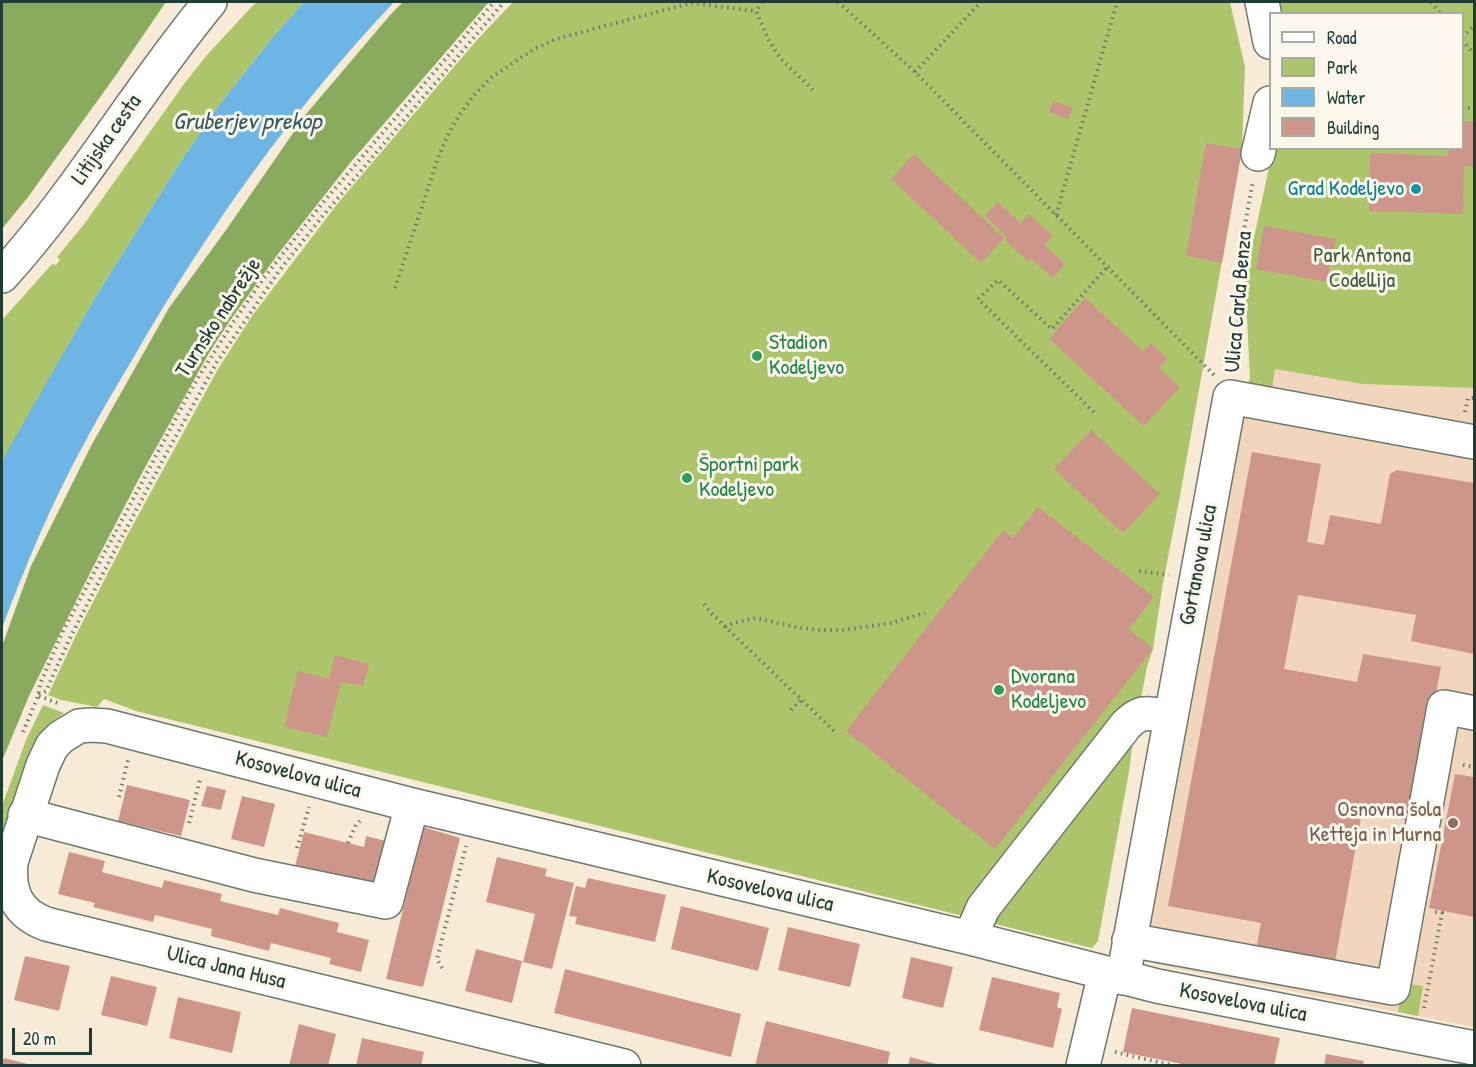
<!DOCTYPE html>
<html>
<head>
<meta charset="utf-8">
<style>
	body { margin:0 }
	#map { position:relative; width:1476px; height:1067px; overflow:hidden; background:#f7ebd7; font-family:"Patrick Hand",sans-serif }
	canvas { display:block }
	.frame { position:absolute; inset:0; border:3px solid #1f3d34; pointer-events:none }
	.legend { position:absolute; left:1269px; top:12px; width:195px; height:138px; box-sizing:border-box; background:#fbf7ec; border:2px solid #a3ada2; margin:0; padding:8px 10px; list-style:none; font-size:18px; color:#1f3d34 }
	.legend li { display:flex; align-items:center; gap:12px; height:30px }
	.legend b { width:30px; border:2px solid #a3ada2 }
	.scale { position:absolute; left:12px; top:1028px; width:80px; height:27px; box-sizing:border-box; border:3px solid #1f3d34; border-top:0; padding-left:8px; font-size:18px; line-height:21px; white-space:nowrap; color:#1f3d34; -webkit-text-stroke:4px #fbf7ec; paint-order:stroke }
</style>
</head>
<body>
<div id="map">
<canvas width="1476" height="1067"></canvas>
<div class="frame"></div>
<ul class="legend">
<li><b style="height:8px;background:#fff"></b>Road</li>
<li><b style="height:16px;background:#adc56a"></b>Park</li>
<li><b style="height:16px;background:#6cb5e4"></b>Water</li>
<li><b style="height:16px;background:#ce968a"></b>Building</li>
</ul>
<div class="scale">20 m</div>
</div>
<script>
const context = document.querySelector('canvas').getContext('2d');
context.lineJoin = 'round';
function paint(path, color) { context.fillStyle = color; context.fill(path, 'evenodd'); }
function stroke(path, color, width, dash) { context.strokeStyle = color; context.lineWidth = width; context.lineCap = dash ? 'butt' : 'round'; context.setLineDash(dash || []); context.stroke(path); }
function drawText(font, color, halo, rows, align = 'center') {
  context.font = font + ' "Patrick Hand",sans-serif'; context.lineWidth = 6; context.setLineDash([]); context.textBaseline = 'middle'; context.strokeStyle = halo; context.fillStyle = color; for (const [text, x, y, turn = 0] of rows) {
    context.save(); context.translate(x, y); context.rotate((+turn || 0) * Math.PI / 180); context.textAlign = isNaN(turn) ? turn : align; if (halo) context.strokeText(text, 0, 0); context.fillText(text, 0, 0); context.restore();
  }
}
paint(new Path2D(`
	M1275,369L1362,384L1474,388V1027L1154,964L1160,938L1148,931L1248,383L1271,389Z`), '#f2d5bd');
paint(new Path2D(`
	M256,2H304L273,37L220,104L181,161L96,296L2,463V363L3,361L2,360V320L52,264L56,265L60,260L57,257L85,223L184,84L207,55Z
	M513,2H1230L1245,67L1242,149L1180,496L1163,583L1153,649L1147,667L1133,740L1129,772L1098,941L1092,948L136,711L104,699L97,707L61,700L48,695L78,631L128,534L218,369L252,316L338,203L476,41Z
	M1276,2H1474V388L1362,384L1275,369L1272,389L1248,383L1250,378L1245,279L1273,149L1462,148V14L1279,13Z
	M43,705L64,713L47,726L51,730L2,856V806L26,740Z
	M1403,983L1423,986L1418,1016L1398,1012Z`), '#adc56a');
paint(new Path2D(`
	M2,2H166L116,75L28,197L2,229Z
	M403,2H489L350,163L278,254L229,322L209,353L143,471L90,573L29,696L2,761V646L31,566L91,446L169,308L226,230L307,113L391,14Z`), '#8aaa5e');
paint(new Path2D(`
	M304,2H394C293,109 208,228 135,355C118,384 100,413 85,442C52,502 26,564 2,628V463L8,450L96,296L181,161L220,104L273,37Z`), '#6cb5e4');
paint(new Path2D(`
	M1053,101L1073,108L1068,119L1049,112Z
	M1462,121L1474,122V167L1464,166L1463,214L1369,211L1370,153L1448,156L1449,148H1462Z
	M1206,143L1242,149L1222,263L1186,256Z
	M914,154L1004,238L981,263L891,179Z
	M998,202L1021,223L1029,214L1053,236L1044,245L1065,264L1053,278L1032,259L1029,262L1005,240L1007,237L985,216Z
	M1264,226L1336,239L1327,282L1256,269Z
	M1085,298L1143,351L1151,343L1168,359L1159,368L1180,387L1144,426L1049,339Z
	M1091,430L1160,494L1123,533L1054,469Z
	M1252,452L1321,464L1307,542L1324,545L1330,515L1381,524L1390,474L1397,470L1474,483V654L1411,641L1416,615L1298,595L1284,669L1357,682L1363,654L1441,667L1412,821L1362,812L1335,962L1256,949L1261,923L1168,906Z
	M1038,507L1154,597L1129,629L1153,649L995,849L846,731L1003,530L1013,538Z
	M335,655L369,664L363,686L341,682L327,737L284,727L298,671L329,679Z
	M1455,774L1474,777V917L1429,908Z
	M127,785L190,800L181,836L118,821Z
	M207,786L226,790L221,810L201,806Z
	M242,796L275,804L264,847L231,839Z
	M423,827L460,838L423,987L386,979Z
	M304,832L364,847L366,836L390,842L379,888L295,866Z
	M69,852L105,861L102,872L162,888L164,880L222,894L220,901L278,915L280,908L339,923L337,932L369,940L361,972L329,964L331,958L271,943L269,951L211,936L212,929L155,915L153,922L93,907L95,903L58,894Z
	M497,857L547,869L545,876L574,883L552,969L523,962L535,914L486,902Z
	M588,878L666,895L655,942L575,924L577,917L569,916L576,886L585,888Z
	M681,906L769,928L758,971L671,949Z
	M788,927L860,944L850,987L778,970Z
	M476,949L522,961L512,1003L465,991Z
	M25,956L70,966L59,1011L14,1000Z
	M911,957L953,967L943,1008L902,998Z
	M565,969L741,1014L731,1057L554,1013Z
	M111,976L157,987L147,1026L101,1015Z
	M992,977L1060,993L1057,1007L1062,1009L1053,1048L979,1030Z
	M178,997L241,1012L232,1053L169,1038Z
	M1132,1008L1280,1038L1274,1066H1192L1123,1052Z
	M766,1021L890,1052L887,1066H779L773,1064V1066H755Z
	M299,1024L336,1034L328,1066H289Z
	M362,1038L424,1052L421,1066H356Z
	M1326,1054L1364,1061L1363,1066H1324Z
	M910,1057L940,1065L939,1066H908Z
	M4,1058L32,1065V1066H2Z`), '#ce968a');
const minor = new Path2D(`
	M1262,2L1270,42
	M1258,154L1270,103
	M25,815L254,875L386,902L412,805
	M970,938L983,908L1126,725C1143,708 1149,714 1171,717
	M1129,940L1393,988L1444,707L1474,713
	M1123,978L1230,397L1474,442
	M624,1066L46,924C17,913 8,892 11,862L43,765L52,746L61,737L79,726L91,725L107,726L412,805L970,938L1157,986L1474,1048
	M1083,1066L1105,973`);
const major = new Path2D(`
	M2,276C79,191 137,90 210,2`);
stroke(minor, '#6b7a6d', 36);
stroke(major, '#6b7a6d', 36);
stroke(new Path2D(`
	M762,2L756,11L768,39L780,58L814,91
	M838,2L915,72L1214,375
	M1431,2L1441,14
	M1462,37L1474,26
	M1462,40L1474,54
	M915,72L981,2
	M1462,108H1474
	M1056,215L1117,2
	M395,288L438,158L448,135L460,114L474,95L492,77L534,49L556,39L691,3L756,11
	M1234,370L1239,343L1238,263L1253,181
	M1094,412L978,299L998,280L1052,329L1107,267
	M1465,412L1468,398H1474
	M1139,571L1169,575
	M704,604L711,613L834,731
	M725,627L733,623L756,618L795,627L820,630H843L891,623L925,613
	M39,695L46,691L69,640L116,548L166,454L217,362L279,271L321,218L504,2
	M39,696L60,704
	M791,710L801,700
	M23,732L38,696L40,684L62,633L193,386L232,324L263,279L321,205L494,2
	M1463,765L1474,767
	M119,797L128,760
	M189,823L200,779
	M348,843L356,825L360,821
	M297,848L309,807
	M442,968L437,959L466,846
	M1424,1008L1442,913L1435,912
	M1115,1052L1175,1066`), '#6b7a6d', 4, [1.5, 4.5]);
stroke(minor, '#fff', 33);
stroke(major, '#fff', 33);
for (const [x, y, r, color] of [
	[1416,189,6,"#0f9aa8"],
	[757,356,6,"#2e9e5b"],
	[687,478,6,"#2e9e5b"],
	[999,690,6,"#2e9e5b"],
	[1453,823,6,"#8d6e63"]
]) { const dot = new Path2D(); dot.arc(x, y, r, 0, 2 * Math.PI); context.fillStyle = color; context.fill(dot); stroke(dot, '#fbf7ec', 2); }
drawText('22px', '#1f3d34', '#fbf7ec', [
	["Litijska cesta",107,140,-55],
	["Ulica Carla Benza",1239,302,-85],
	["Turnsko nabrežje",219,318,-57],
	["Gortanova ulica",1199,565,-79],
	["Kosovelova ulica",298,775,15],
	["Kosovelova ulica",770,891,13],
	["Ulica Jana Husa",226,968,14],
	["Kosovelova ulica",1243,1003,11]
]);
drawText('22px', '#0d838f', '#fbf7ec', [
	["Grad Kodeljevo",1404,189]
], 'right');
drawText('22px', '#425f42', '#fbf7ec', [
	["Park Antona",1362,256],
	["Codellija",1362,281]
]);
drawText('22px', '#27864d', '#fbf7ec', [
	["Stadion",769,343],
	["Kodeljevo",769,368],
	["Športni park",699,465],
	["Kodeljevo",699,490],
	["Dvorana",1011,677],
	["Kodeljevo",1011,702]
], 'left');
drawText('22px', '#785e54', '#fbf7ec', [
	["Osnovna šola",1441,810],
	["Ketteja in Murna",1441,835]
], 'right');
drawText('italic 24px', '#325b60', '#fbf7ec', [
	["Gruberjev prekop",247,123]
]);
</script>
</body>
</html>
